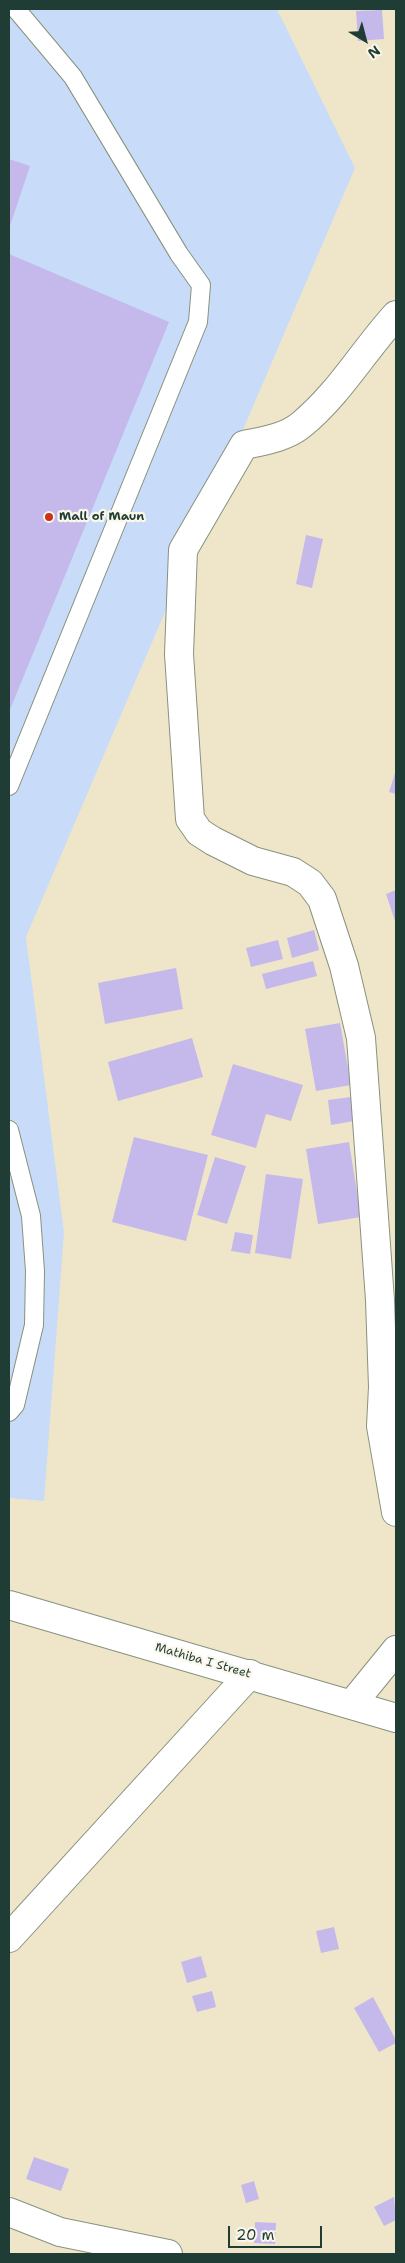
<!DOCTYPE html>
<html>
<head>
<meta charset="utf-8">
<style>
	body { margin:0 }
	#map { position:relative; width:405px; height:2263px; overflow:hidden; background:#efe6c9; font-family:"Shantell Sans",sans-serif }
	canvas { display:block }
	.frame { position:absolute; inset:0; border:10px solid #1f3d34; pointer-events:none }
	.north { position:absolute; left:340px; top:15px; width:50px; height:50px; -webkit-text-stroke:4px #fbf7ec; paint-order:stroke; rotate:143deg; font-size:14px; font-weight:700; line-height:20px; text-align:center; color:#1f3d34 }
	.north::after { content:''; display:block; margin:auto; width:18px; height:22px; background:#1f3d34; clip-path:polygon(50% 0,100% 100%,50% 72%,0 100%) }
	.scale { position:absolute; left:228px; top:2226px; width:94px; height:22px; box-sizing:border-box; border:2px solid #1f3d34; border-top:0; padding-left:6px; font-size:15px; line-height:18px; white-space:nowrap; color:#1f3d34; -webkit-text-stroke:4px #fbf7ec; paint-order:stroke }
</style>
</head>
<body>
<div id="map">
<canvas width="405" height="2263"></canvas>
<div class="frame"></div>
<div class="north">N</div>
<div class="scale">20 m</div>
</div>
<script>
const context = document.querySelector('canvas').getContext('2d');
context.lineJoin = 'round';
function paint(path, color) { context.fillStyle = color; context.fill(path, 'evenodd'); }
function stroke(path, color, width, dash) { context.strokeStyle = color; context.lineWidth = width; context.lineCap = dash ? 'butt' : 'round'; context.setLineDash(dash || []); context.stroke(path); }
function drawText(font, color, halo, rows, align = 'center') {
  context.font = font + ' "Shantell Sans",sans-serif'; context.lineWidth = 4.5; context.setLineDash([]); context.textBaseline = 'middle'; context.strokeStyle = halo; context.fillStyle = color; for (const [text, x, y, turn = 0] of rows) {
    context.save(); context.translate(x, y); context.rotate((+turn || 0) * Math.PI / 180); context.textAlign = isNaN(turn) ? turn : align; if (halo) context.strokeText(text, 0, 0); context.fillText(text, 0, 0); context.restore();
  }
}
paint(new Path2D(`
	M9,9H277L355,168L26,937L64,1232L44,1501L9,1498Z`), '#c8dcf9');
paint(new Path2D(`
	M382,10L384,39L358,41L356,11Z
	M9,159L30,166L9,229Z
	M9,254L169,322L9,712Z
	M306,535L323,539L312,588L296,584Z
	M396,770V794L389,792Z
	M396,890V924L386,894Z
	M314,930L319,950L292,958L287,938Z
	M278,940L283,959L251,967L246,948Z
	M313,961L317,976L266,989L262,974Z
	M176,968L183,1009L105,1024L98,983Z
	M340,1023L351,1085L316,1091L305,1029Z
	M192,1038L203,1077L118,1101L108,1062Z
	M233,1064L303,1085L291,1121L266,1114L256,1148L211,1135Z
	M351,1097L354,1121L331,1125L328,1100Z
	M134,1137L208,1155L186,1241L112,1222Z
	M349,1142L361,1217L318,1224L306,1149Z
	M215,1157L246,1166L227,1224L197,1215Z
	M266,1174L303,1179L291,1259L255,1253Z
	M235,1232L253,1235L250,1254L231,1251Z
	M334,1927L339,1949L321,1953L316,1931Z
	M201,1956L207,1977L187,1983L181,1962Z
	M212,1991L216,2007L197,2012L192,1996Z
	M373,1997L396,2040V2043L379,2052L354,2008Z
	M34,2157L69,2169L61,2191L26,2179Z
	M254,2181L259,2199L246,2203L241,2185Z
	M394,2197L396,2220L384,2226L374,2207Z
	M255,2222L276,2223L275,2244L254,2243Z`), '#c5b9eb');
const service = new Path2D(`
	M9,786L198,322L201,285L179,254L73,77L16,9
	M9,1130L31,1216L35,1271L34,1325L15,1405L9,1412`);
const minor = new Path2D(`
	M396,315C364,350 339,394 301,425C285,438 263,441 244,445L183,550L179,654L190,819L199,832L213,841L253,861L293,872L310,883L322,899L344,966L361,1038L380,1300L383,1387L381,1426L396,1512
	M352,1704L396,1650
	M9,1938L250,1674
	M9,2212L60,2232L168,2254`);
const tertiary = new Path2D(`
	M9,1605L396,1718`);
stroke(service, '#87927e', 20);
stroke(minor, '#87927e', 30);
stroke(tertiary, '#87927e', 30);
stroke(service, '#fff', 18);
stroke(minor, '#fff', 28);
stroke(tertiary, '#fff', 28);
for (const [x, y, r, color] of [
	[49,517,5,"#c8321e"]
]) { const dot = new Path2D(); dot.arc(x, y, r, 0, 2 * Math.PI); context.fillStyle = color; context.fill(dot); stroke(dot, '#fbf7ec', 2); }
drawText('bold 12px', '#1f3d34', '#fbf7ec', [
	["Mall of Maun",59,517]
], 'left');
drawText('12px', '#1f3d34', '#fbf7ec', [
	["Mathiba I Street",203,1661,16]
]);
</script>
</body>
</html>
